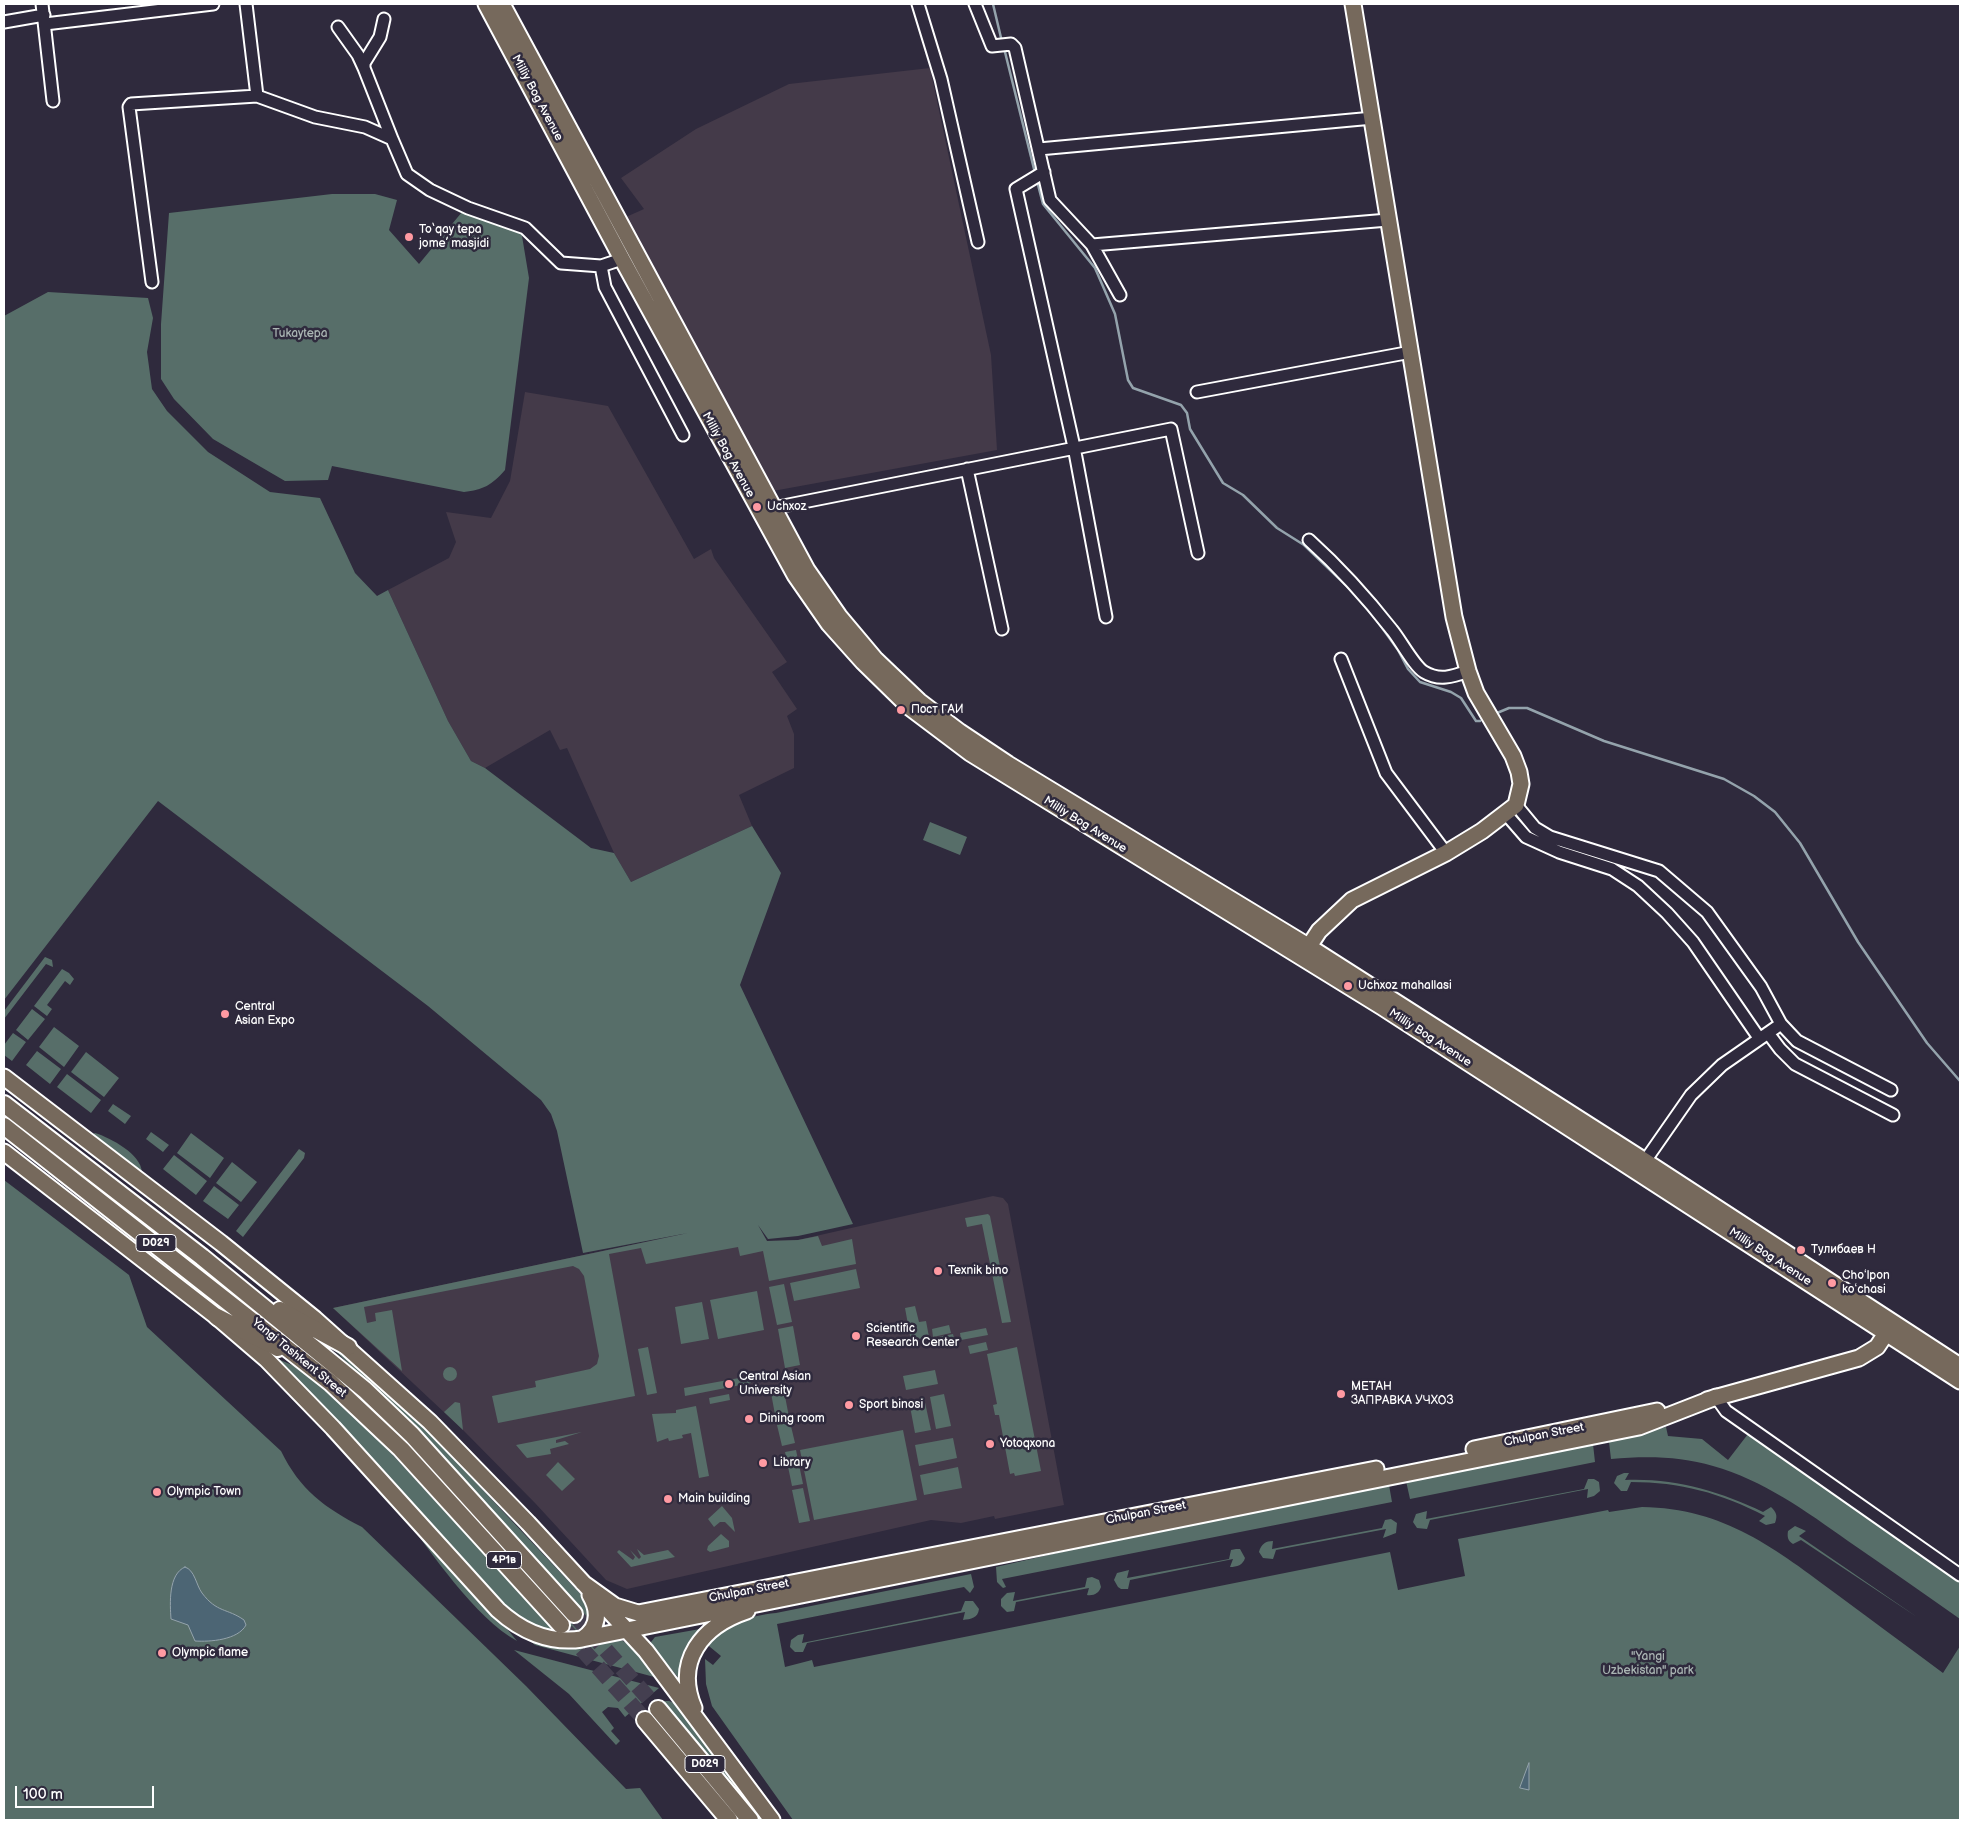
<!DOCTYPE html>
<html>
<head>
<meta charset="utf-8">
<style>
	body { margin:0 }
	#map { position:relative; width:1964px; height:1824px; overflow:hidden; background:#2f2a3d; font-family:"Balsamiq Sans",sans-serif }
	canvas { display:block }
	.frame { position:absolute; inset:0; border:5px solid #fff; pointer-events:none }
	.scale { position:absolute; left:15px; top:1786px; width:139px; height:22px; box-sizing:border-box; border:2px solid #fff; border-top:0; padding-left:6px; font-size:15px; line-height:18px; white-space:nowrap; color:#fff; -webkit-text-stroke:4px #2f2a3d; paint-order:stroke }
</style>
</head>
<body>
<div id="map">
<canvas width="1964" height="1824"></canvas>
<div class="frame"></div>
<div class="scale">100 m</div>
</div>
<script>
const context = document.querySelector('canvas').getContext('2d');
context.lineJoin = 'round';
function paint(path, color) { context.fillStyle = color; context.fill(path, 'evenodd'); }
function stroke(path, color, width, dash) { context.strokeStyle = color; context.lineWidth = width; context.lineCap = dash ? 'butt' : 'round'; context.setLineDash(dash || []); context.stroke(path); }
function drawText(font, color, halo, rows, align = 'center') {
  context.font = font + ' "Balsamiq Sans",sans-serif'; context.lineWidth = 5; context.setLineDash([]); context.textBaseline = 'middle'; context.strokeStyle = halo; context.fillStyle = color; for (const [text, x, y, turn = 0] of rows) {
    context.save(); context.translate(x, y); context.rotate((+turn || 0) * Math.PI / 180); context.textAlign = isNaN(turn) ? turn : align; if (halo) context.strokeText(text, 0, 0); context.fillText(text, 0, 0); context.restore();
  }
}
paint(new Path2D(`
	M930,68L991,355L997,450L773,491L626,217L644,209L621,178L696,129L789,84Z
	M525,392L608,406L694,559L711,549L714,558L787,662L772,672L797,709L787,716L794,734V768L739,795L752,826L631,882L614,853L567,748L560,750L550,730L485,768L471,761L448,721L388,590L449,558L456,542L446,512L491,518L510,481Z
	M993,1196L1003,1198L1008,1204L1064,1505L995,1519L994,1516L961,1523L931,1520L627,1589L606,1580L535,1503L463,1430L333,1308L754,1219L767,1241L798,1240Z`), '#443a49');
paint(new Path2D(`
	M332,194H375L397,200L389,230L419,264L462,212L521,230L529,278L505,470C492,485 483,490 464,492L332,466L328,480L285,481L213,439L174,399L161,379V324L169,213Z
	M48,292L148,298L153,318L147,352L152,389L167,411L208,452L270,492L320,498L355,573L377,596L388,590L448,721L471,761L485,768L591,848L614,853L631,882L752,826L781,873L740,985L853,1224L798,1236L768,1239L758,1225L767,1241L798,1240L818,1236L822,1246L852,1239L856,1264L769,1281L763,1251L740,1256L738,1247L646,1264L641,1248L609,1254L635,1396L498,1423L492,1396L536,1387L535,1381L590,1369L597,1364L599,1356L584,1276L579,1269L573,1266L364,1307L367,1323L376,1321L375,1313L392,1310L402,1371L333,1308L688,1233L583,1253L557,1131L551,1114L541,1100L428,1006L158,801L4,1000V316Z
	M930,822L967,837L960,855L923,840Z
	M45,957L52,960L53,967L46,964L4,1019V1011Z
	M62,969L69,973L74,979L70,985L65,981L47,1005L52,1009L47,1016L34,1006Z
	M32,1009L45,1019L28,1040L16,1030Z
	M54,1027L79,1046L64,1067L39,1047Z
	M13,1033L26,1042L12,1061L4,1055V1045Z
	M37,1051L61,1069L50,1084L26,1065Z
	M86,1052L119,1078L104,1097L71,1072Z
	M67,1074L101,1100L91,1113L57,1087Z
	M113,1104L131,1116L125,1124L108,1111Z
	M151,1132L169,1145L163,1152L146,1139Z
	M95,1133C111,1138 141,1154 142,1172L93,1134Z
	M191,1133L224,1158L210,1178L177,1153Z
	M299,1149L305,1153L304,1158L243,1237L236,1231Z
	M174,1155L207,1181L196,1195L163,1169Z
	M232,1162L257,1182L241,1202L216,1183Z
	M4,1180L129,1275L147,1327L281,1451C300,1490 325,1508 362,1527L526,1686L626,1789L640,1788L663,1820H4Z
	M214,1186L239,1205L228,1219L203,1201Z
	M988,1214L990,1216L1011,1322L1002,1323L982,1224L967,1227L965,1218Z
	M856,1269L860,1288L794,1301L790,1283Z
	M784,1284L792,1322L777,1325L769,1287Z
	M757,1291L764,1330L718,1339L710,1300Z
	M702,1302L709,1339L681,1344L675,1307Z
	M915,1306L919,1322L926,1321L929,1337L911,1341L905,1308Z
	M949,1325L951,1333L933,1337L932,1329Z
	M793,1326L800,1365L785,1368L778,1329Z
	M986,1328L988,1335L961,1340L960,1333Z
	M953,1334L955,1342L934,1346L932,1338Z
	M986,1342L988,1350L970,1354L968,1346Z
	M648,1347L657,1393L647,1395L638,1349Z
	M1017,1347L1041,1471L1015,1476L1014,1473L1010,1474L999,1415H995L993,1405L997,1404L987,1354Z
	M333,1349L344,1353L419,1422L589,1603L592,1614L584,1631L568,1636L526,1624L504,1606L273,1357L297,1367L311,1375L377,1438L556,1631L580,1609L422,1433Z
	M443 1374a7 7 0 1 1 14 0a7 7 0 1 1-14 0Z
	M935,1370L938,1384L906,1390L903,1376Z
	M750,1376L751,1383L685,1396L684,1388Z
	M784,1391L789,1417L776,1420L771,1393Z
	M729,1394L730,1400L710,1404L709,1398Z
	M944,1394L951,1426L936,1429L930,1397Z
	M924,1398L931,1430L915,1433L909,1401Z
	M455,1402L460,1403L463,1430L444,1412Z
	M696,1406L709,1476L699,1478L691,1433L682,1435L683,1438L669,1441L668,1438L657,1442L652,1414L676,1413V1410Z
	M790,1422L795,1443L782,1446L777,1425Z
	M1666,1427L1668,1436L1702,1439L1728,1460L1748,1434L1960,1582V1619C1923,1593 1886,1567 1848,1541C1806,1511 1763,1480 1713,1466C1680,1456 1645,1456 1611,1459L1609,1442L1611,1439Z
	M903,1430L917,1500L814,1520L800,1450Z
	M582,1432L556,1440V1443L565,1441L569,1444L550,1449L551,1454L527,1458L516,1445Z
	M953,1438L957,1458L919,1466L915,1445Z
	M1593,1444L1595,1462L1410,1499L1406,1481Z
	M796,1450L803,1484L792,1486L785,1452Z
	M558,1462L575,1479L562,1491L546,1475Z
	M958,1467L962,1488L924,1495L920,1475Z
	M1624,1473H1629L1625,1480C1675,1478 1719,1491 1763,1512L1771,1507C1776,1512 1778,1515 1775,1523L1766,1525L1759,1521L1765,1516C1721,1493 1680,1482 1631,1482L1627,1491H1621L1614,1483L1617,1476Z
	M1588,1479H1594L1599,1482L1600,1491L1594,1496L1587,1498L1588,1489L1430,1520L1427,1529L1417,1528L1413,1522L1416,1514L1427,1511L1426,1519L1584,1489Z
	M1389,1485L1392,1502L1002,1579L1006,1587L1003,1588L997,1582L996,1567L1118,1539Z
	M803,1488L810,1521L799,1523L792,1490Z
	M722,1506L732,1518L735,1532L725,1522H720L714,1527L708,1519Z
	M1642,1507C1724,1508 1776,1549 1839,1596C1873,1621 1908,1647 1943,1673L1960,1646V1820H793L712,1706L706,1684L705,1659L713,1665L721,1656L704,1642C723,1623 749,1616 776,1613L971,1574L974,1587L970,1593L964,1587L777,1624L785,1667L812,1660L814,1667L1390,1552L1398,1590L1465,1576L1458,1539L1608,1510L1609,1512Z
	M401,1512L431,1543L436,1554L476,1599L489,1607L517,1641C476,1619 430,1551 401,1512Z
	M1391,1519L1397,1523L1396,1533L1383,1538L1386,1529L1276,1550L1273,1559L1263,1558L1259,1552C1261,1544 1266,1541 1273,1541L1272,1549L1382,1528L1385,1520Z
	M1795,1526L1806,1531L1799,1536L1917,1617L1801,1540L1793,1544C1788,1541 1787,1537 1788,1531Z
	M721,1534L729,1541V1547L710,1552L707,1550L708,1546Z
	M637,1549L644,1555L668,1550L675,1557L631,1567L617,1552L619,1550L633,1560L635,1557L630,1550L639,1559L641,1557Z
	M1236,1549H1240L1245,1558C1243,1565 1237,1567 1230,1567L1233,1559L1130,1580L1128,1589H1121L1118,1587L1114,1580L1117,1573L1129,1570L1127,1578L1229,1559L1231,1550Z
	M1092,1577L1099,1580L1101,1587C1099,1593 1094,1596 1087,1595L1089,1588L1016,1602L1014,1611L1007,1612L1001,1606V1599L1007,1593L1015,1592L1013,1601L1085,1587L1087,1578Z
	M965,1601H973L979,1609C978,1618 971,1619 963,1620L965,1612L807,1643L803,1652H795L790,1647L791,1640L798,1635L804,1634L802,1643L961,1611Z
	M700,1629C687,1646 684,1661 682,1682L652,1646L651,1642L655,1637Z
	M523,1634L623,1641L632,1647L658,1678L535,1645Z
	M514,1650L659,1688L625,1717L618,1708L608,1707L602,1712L614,1728L611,1731L620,1741L616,1745L569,1694Z
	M662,1701H669L677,1704L764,1820H761L664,1703L639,1725L637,1723Z`), '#576e69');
const water = new Path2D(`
	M185,1567C195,1570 196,1585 202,1593C217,1613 227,1608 244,1620L246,1625C238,1640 210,1642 195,1641L188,1625L171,1619C170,1604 168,1574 185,1567Z
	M1529,1763V1790L1520,1788Z`);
paint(water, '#4c6574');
stroke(water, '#94a3ac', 1);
stroke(new Path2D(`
	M993,4L1002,42
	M1004,48L1035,173
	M1037,181L1043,204L1095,268L1115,314L1128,380L1133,388L1181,405L1187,413L1190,429L1223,483L1243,495L1277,528L1304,545L1352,591L1375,618L1398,650L1408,669L1420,682L1451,692L1461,698L1476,721H1480
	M1497,713L1509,708H1527L1604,741L1724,779L1754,796L1775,812L1800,843L1858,942L1927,1043L1960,1081`), '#94a3ac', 2.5);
stroke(new Path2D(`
	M574,1614L658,1709
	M566,1631L645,1720`), '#443f50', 16, [16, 8]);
const minor = new Path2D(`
	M42,4L53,101
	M246,4L257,96
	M918,4L941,79L978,242
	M975,4L992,46L1011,44L1015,48L1050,200L1092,245L1120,295
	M384,19L380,37L364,63V68L392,139
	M4,22L44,15
	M45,24L213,4
	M338,27L358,55L364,68
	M1039,149L1373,118
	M1044,172L1016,189L1074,447L1106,617
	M1092,245L1388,220
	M601,266L622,259
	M152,282L129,107L131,104L257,96L315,117L365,127L392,139L407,174L430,190L468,208L525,228L561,263L601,266L605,287L683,435
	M1197,392L1411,352
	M967,469L1002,629
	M773,508L1171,429L1198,553
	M1309,540C1340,568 1367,598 1392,630C1401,641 1414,666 1424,672C1439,681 1452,677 1468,671
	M1341,659L1386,773L1446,853
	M1516,805L1535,828L1550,837L1659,871L1707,912L1761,987L1781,1024L1797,1041L1891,1090
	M1506,814L1526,837L1559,852L1612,869L1638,886L1667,913L1693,942L1759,1038
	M1768,1033L1780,1049L1795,1064L1893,1115
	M1645,1161L1691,1095L1722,1065L1781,1024
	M1716,1397L1726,1411L1960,1575`);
const major = new Path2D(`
	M486,4L622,259L795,575L829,624L863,662L909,707L970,753L1382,1007L1960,1381
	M502,4L807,570L839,616L876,660L919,701L960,732L1008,764L1308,946L1645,1161L1960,1366
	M1304,954L1319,931L1352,900L1446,853L1482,831L1516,805L1521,784L1519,772L1513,756L1476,693L1468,671L1454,617L1353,4
	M4,1077L221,1243L315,1319L430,1422L528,1523L646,1651L772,1820
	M4,1152L217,1317L266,1359L333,1428L498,1610C521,1631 550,1644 582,1639L1639,1427L1716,1397
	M1707,1400L1859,1358L1877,1347L1891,1326
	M1474,1449L1657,1411
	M583,1583L615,1606L638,1613L1376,1469
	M582,1639C599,1628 600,1612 590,1595
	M694,1708C674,1661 702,1626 747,1611`);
const highway = new Path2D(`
	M4,1104L202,1257L365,1390L412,1435L574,1614
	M4,1126L331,1383L401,1449L561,1625
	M280,1310L348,1347
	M217,1317L278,1348
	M658,1709L750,1820
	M645,1720L729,1820`);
stroke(minor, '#fff', 15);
stroke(major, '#fff', 19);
stroke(highway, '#fff', 20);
stroke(minor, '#2f2a3d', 11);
stroke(major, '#76695c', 15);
stroke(highway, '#76695c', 16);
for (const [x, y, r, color] of [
	[409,237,5,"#ff9aa2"],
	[757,507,5,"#ff9aa2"],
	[901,710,5,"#ff9aa2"],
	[1348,986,5,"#ff9aa2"],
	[225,1014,5,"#ff9aa2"],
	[1801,1250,5,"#ff9aa2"],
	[938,1271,5,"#ff9aa2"],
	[1832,1283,5,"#ff9aa2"],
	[856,1336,5,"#ff9aa2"],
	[729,1384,5,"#ff9aa2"],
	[1341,1394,5,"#ff9aa2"],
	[849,1405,5,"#ff9aa2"],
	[749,1419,5,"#ff9aa2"],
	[990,1444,5,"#ff9aa2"],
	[763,1463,5,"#ff9aa2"],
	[157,1492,5,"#ff9aa2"],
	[668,1499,5,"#ff9aa2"],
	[162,1653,5,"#ff9aa2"]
]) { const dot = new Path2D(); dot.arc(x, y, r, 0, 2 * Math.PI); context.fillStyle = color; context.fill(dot); stroke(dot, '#2f2a3d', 2); }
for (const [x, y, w] of [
	[156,1243,40],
	[504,1560,35],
	[705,1764,40]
]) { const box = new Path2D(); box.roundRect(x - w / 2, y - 8.5, w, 17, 4); context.fillStyle = '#2f2a3d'; context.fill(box); stroke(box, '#fff', 1); }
drawText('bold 11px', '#fff', null, [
	["D029",156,1243],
	["4Р1в",504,1560],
	["D029",705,1764]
]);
drawText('12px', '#fff', '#2f2a3d', [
	["Milliy Bog Avenue",537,98,62],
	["Milliy Bog Avenue",728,455,61],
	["Milliy Bog Avenue",1085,825,32],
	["Milliy Bog Avenue",1430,1038,33],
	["Milliy Bog Avenue",1770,1257,33],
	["Yangi Tashkent Street",299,1358,39],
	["Chulpan Street",1544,1435,-11],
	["Chulpan Street",1146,1513,-11],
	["Chulpan Street",749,1591,-11]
]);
drawText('12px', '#fff', '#2f2a3d', [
	["To‘qay tepa",419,230],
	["jome’ masjidi",419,244],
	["Uchxoz",767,507],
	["Пост ГАИ",911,710],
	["Uchxoz mahallasi",1358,986],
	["Central",235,1007],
	["Asian Expo",235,1021],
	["Тулибаев Н",1811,1250],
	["Texnik bino",948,1271],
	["Choʻlpon",1842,1276],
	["koʻchasi",1842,1290],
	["Scientific",866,1329],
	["Research Center",866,1343],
	["Central Asian",739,1377],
	["University",739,1391],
	["МЕТАН",1351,1387],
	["ЗАПРАВКА УЧХОЗ",1351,1401],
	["Sport binosi",859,1405],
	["Dining room",759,1419],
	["Yotoqxona",1000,1444],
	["Library",773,1463],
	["Olympic Town",167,1492],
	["Main building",678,1499],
	["Olympic flame",172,1653]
], 'left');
drawText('12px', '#abb6b4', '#2f2a3d', [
	["Tukaytepa",300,334],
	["\"Yangi",1648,1657],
	["Uzbekistan\" park",1648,1671]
]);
</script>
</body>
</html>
